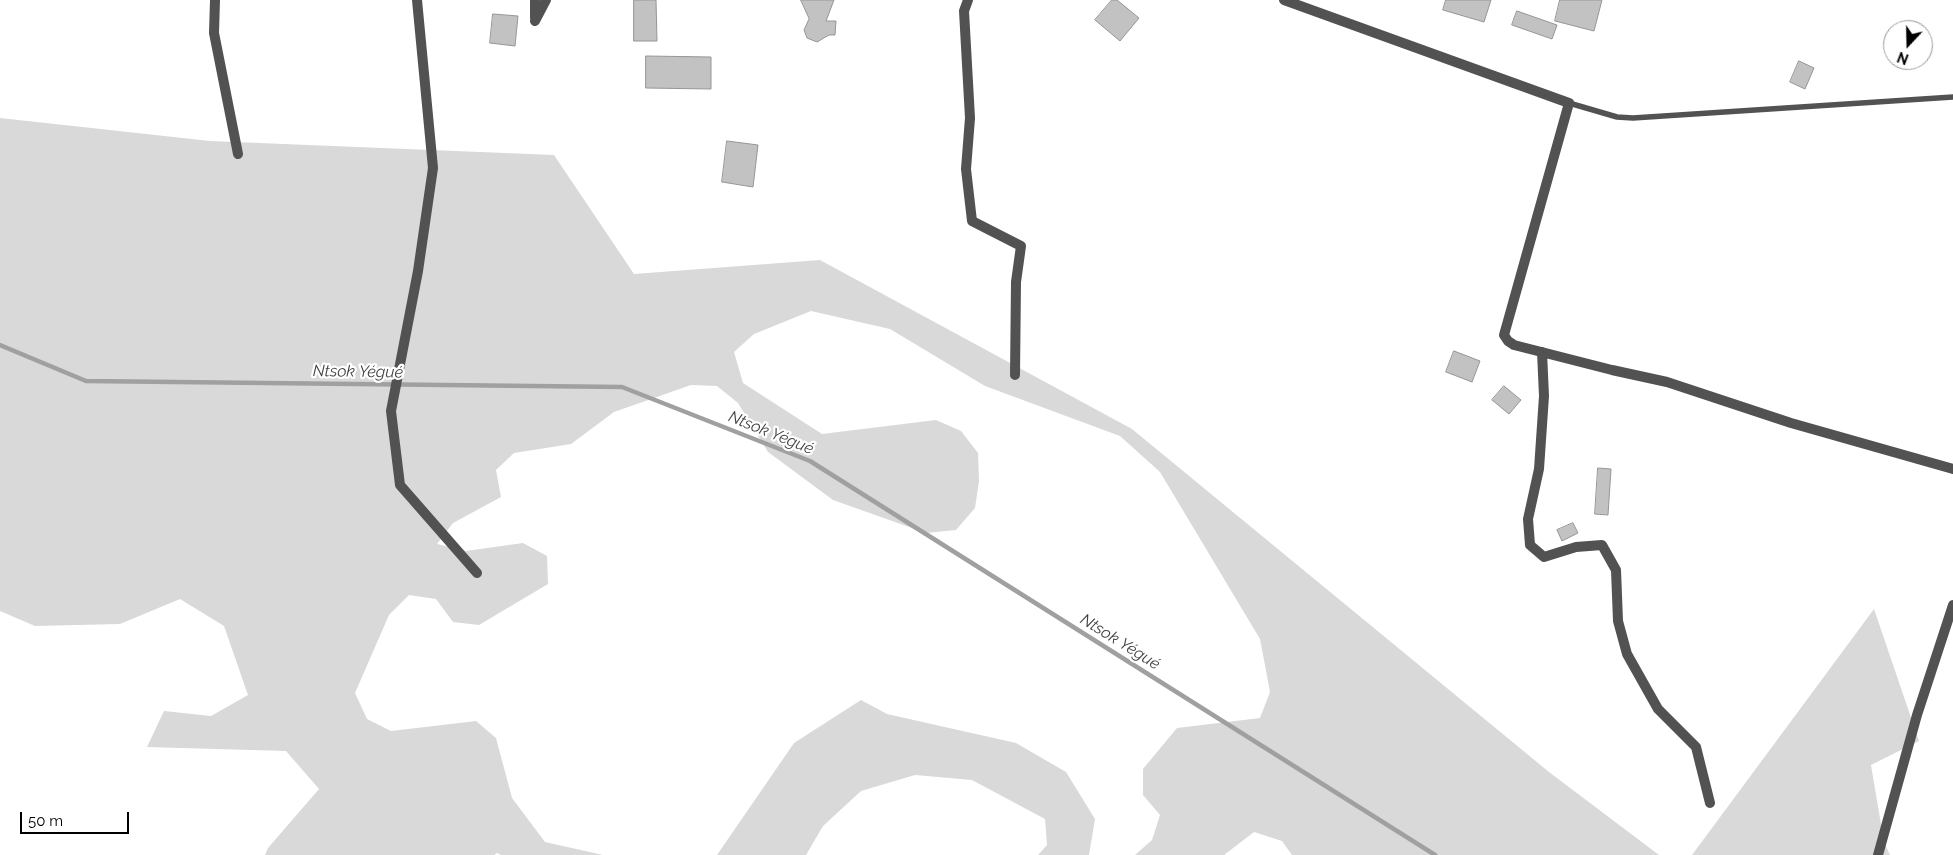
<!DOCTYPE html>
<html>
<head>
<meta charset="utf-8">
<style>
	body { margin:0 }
	#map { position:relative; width:1953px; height:855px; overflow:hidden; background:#fff; font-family:Raleway,sans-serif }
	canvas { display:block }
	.north { position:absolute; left:1883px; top:20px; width:50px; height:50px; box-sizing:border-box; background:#fff; border:1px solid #999; border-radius:50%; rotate:201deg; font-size:14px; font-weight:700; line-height:20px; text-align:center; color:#000 }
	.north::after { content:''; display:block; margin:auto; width:18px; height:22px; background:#000; clip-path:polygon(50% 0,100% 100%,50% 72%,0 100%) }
	.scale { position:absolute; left:20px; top:812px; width:109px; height:22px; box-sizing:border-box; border:2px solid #000; border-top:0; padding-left:6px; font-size:15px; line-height:18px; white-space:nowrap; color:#000; -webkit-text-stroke:4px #fff; paint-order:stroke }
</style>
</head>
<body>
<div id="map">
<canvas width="1953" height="855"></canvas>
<div class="north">N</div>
<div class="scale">50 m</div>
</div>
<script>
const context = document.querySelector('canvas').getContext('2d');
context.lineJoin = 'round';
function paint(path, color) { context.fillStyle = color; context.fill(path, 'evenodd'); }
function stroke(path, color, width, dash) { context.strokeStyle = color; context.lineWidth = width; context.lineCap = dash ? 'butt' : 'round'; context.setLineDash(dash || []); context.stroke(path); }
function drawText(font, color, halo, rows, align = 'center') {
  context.font = font + ' Raleway,sans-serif'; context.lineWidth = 4.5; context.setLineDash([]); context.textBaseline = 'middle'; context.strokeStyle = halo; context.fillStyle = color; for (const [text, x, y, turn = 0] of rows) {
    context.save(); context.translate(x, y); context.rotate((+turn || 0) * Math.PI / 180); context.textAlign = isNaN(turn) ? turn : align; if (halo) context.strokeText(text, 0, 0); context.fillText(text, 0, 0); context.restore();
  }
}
paint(new Path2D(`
	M0,118L210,141L554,155L634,274L820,260L1132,429L1549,772L1659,855H1292L1282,841L1254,832L1224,855H1135L1152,840L1160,815L1143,795V769L1177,728L1260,718L1270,692L1260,639L1160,472L1120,436L985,386L890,329L811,311L754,334L734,352L743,383L822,434L936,420L961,431L978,453L979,481L975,508L956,530L926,533L833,500L768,452L738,403L717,386L691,385L614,412L571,444L514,453L496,470L501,497L453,523L437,544L466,551L523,543L547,556L548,584L479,625L453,622L436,599L409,595L389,615L355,693L367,719L391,731L476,721L496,738L512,798L545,842L603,855H501L497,853L494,855H265L268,848L319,789L286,751L147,747L164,711L211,716L248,695L224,626L180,599L120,624L35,626L0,611Z
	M1874,609L1919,741L1871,765L1884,842L1890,855H1692Z
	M861,700L887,714L1016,743L1066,772L1095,819L1089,855H1038L1047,845L1045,819L972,780L915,775L861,791L823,826L806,855H717L794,743Z`), '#d9d9d9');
stroke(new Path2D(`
	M0,345L86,381L622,387L810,461L1435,855`), '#a0a0a0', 4.5);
const building = new Path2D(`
	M634,0H656L657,41H634Z
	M801,0H834L826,21H836L835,35H829L817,42L807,38L804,30L809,19Z
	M1112,0H1117L1139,18L1120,41L1095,20Z
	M1446,0H1491L1484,22L1443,10Z
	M1560,0H1602L1594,31L1555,21Z
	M1517,11L1557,25L1552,39L1512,25Z
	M493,14L518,16L515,46L490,43Z
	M646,56L711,57V89L646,88Z
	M1799,61L1814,68L1805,89L1790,82Z
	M727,141L758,145L753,187L722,182Z
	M1454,351L1480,361L1472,382L1446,372Z
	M1504,386L1521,400L1509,414L1492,400Z
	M1598,468L1611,469L1608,515L1595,514Z
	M1573,523L1578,533L1562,541L1557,530Z`);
paint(building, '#c2c2c2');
stroke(building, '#969696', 1);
stroke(new Path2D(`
	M1569,103L1617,117L1633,118L1953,97`), '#525252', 5.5);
stroke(new Path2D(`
	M215,0L214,33L238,154
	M417,0L433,168L418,271L391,411L400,485L477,573
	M535,0V18
	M968,0L964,11L970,118L966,169L972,221L1021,246L1016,282L1015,375
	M1284,0L1569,103L1504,335L1508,341L1514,345L1612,370L1667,382L1791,423L1953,469
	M535,21L546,0
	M1542,352L1544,396L1539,469L1528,519L1530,545L1544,557L1576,547L1602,545L1616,570L1618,621L1627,654L1658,709L1696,747L1710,803
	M1878,855L1917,715L1953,605`), '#525252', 10);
drawText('italic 16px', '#414141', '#fff', [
	["Ntsok Yégué",358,372,1],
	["Ntsok Yégué",771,433,22],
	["Ntsok Yégué",1120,642,32]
]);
</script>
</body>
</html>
